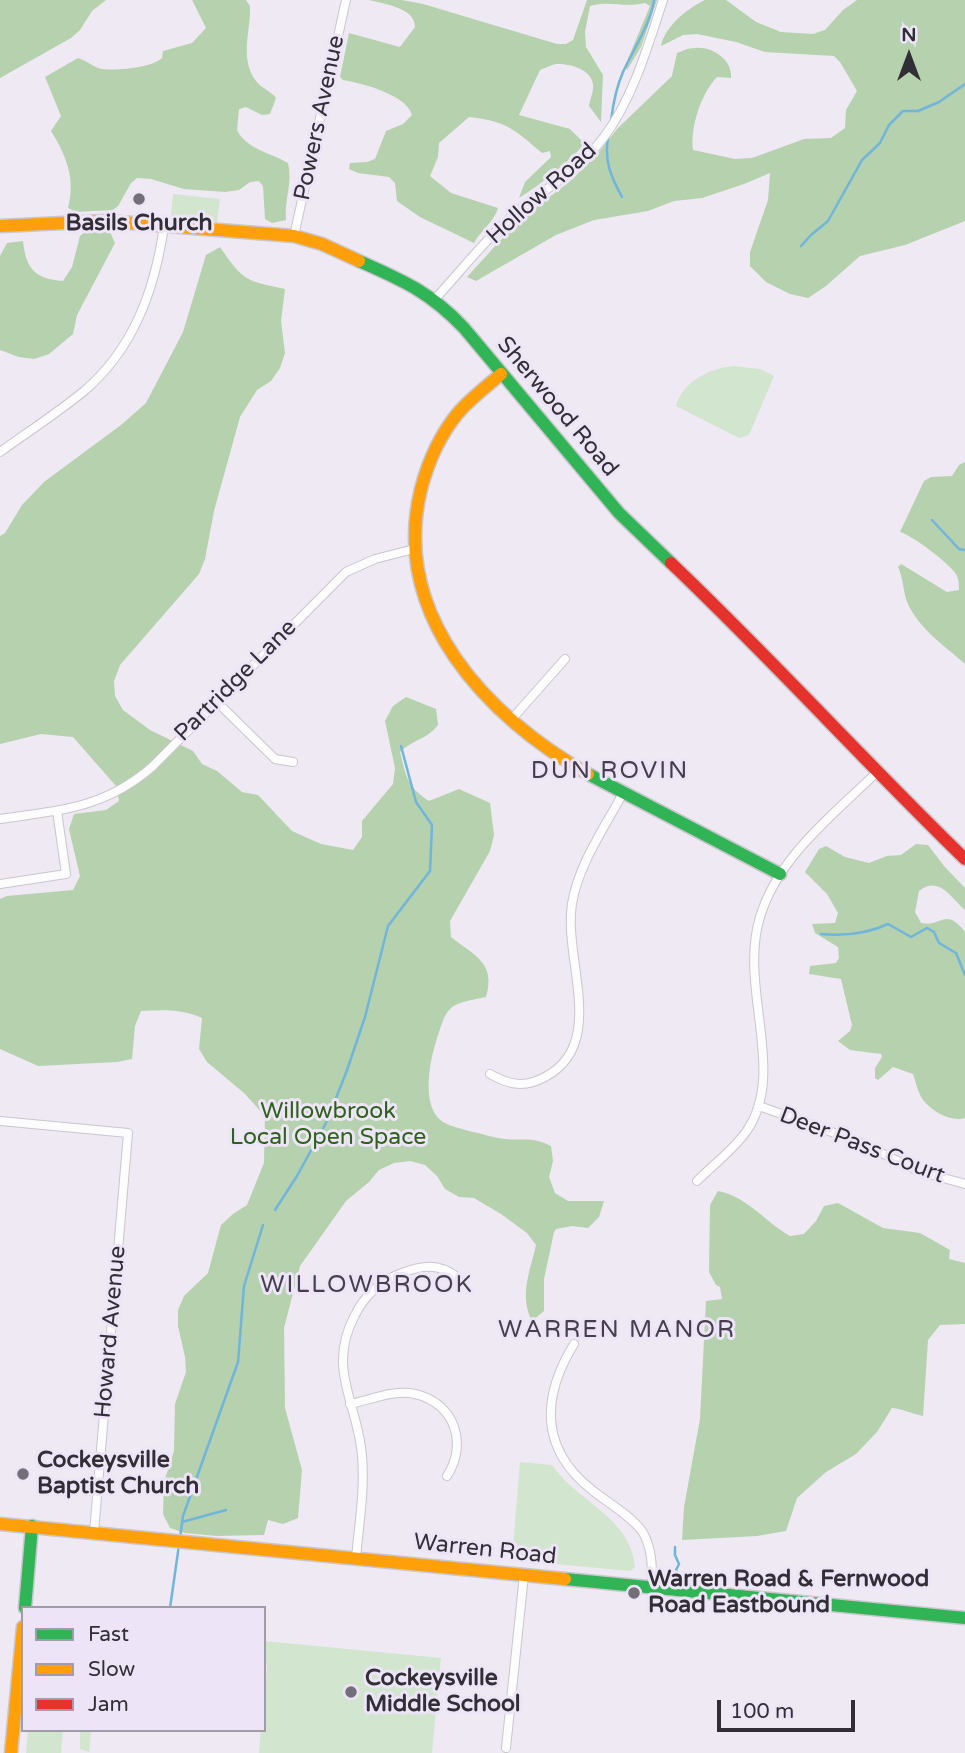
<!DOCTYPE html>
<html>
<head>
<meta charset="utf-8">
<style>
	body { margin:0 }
	#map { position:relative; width:965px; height:1753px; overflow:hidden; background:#eee9f3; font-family:"Varela Round",sans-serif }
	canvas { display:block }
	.legend { position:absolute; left:21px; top:1606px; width:245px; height:126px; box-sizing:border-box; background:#ede5f7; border:2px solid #a29ca9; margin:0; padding:9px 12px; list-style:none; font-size:21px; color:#312e35 }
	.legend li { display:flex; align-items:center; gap:14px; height:35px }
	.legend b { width:35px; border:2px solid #a29ca9 }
	.north { position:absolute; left:874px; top:21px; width:70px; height:70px; -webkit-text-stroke:5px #ede5f7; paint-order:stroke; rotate:0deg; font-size:19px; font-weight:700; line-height:28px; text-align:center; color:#312e35 }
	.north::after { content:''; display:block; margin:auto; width:24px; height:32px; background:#312e35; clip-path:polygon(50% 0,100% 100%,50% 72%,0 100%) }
	.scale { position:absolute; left:717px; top:1700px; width:138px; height:32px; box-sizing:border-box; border:4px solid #312e35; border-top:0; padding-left:9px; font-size:21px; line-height:24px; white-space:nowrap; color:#312e35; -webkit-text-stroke:5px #ede5f7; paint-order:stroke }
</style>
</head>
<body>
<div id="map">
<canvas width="965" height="1753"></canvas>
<ul class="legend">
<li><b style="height:9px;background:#30b455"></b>Fast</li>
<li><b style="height:9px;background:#ff9f0a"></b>Slow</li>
<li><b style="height:9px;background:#e5322d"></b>Jam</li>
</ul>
<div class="north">N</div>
<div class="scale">100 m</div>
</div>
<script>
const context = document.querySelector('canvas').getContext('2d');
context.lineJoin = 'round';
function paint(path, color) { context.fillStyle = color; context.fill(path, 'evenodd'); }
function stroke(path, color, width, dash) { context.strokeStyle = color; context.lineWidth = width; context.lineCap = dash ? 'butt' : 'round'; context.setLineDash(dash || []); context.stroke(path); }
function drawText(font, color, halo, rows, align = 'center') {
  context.font = font + ' "Varela Round",sans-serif'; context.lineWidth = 6; context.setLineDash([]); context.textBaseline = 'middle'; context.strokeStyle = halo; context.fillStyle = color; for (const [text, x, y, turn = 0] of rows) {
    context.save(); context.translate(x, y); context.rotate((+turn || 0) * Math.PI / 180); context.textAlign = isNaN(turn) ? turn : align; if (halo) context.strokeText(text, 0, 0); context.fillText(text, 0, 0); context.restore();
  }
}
paint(new Path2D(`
	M173,194L220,199L217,222L171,217Z
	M733,366L760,369L774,376L749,435L739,438L676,406C683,381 709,369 733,366Z
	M520,1462L552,1465C578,1503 631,1517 635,1567L630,1571L512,1560Z
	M264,1641L441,1658L432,1753H259L261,1730H264L267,1665L264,1662Z
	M28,1730H63L61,1753H26Z
	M80,1730H91L89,1752L80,1749Z`), '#d2e5ce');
paint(new Path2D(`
	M0,0H106L92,11L80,30L71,38L0,78Z
	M192,0H246L250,6C251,31 239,58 256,81C261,88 271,91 276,98L270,114L262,115L246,107L239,109L237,130C246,149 271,153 288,163C293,182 284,201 286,220L272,223L265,219L263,186L259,181L250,182L239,190L225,192L184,189L151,179L137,178L131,183L118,206L113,210L76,212L68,208C76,179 66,155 51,131L61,116L45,77L78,58C85,60 91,65 98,68C111,72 152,68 162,58L163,51L192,43L206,28Z
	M369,0H402L423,4L557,44H566L573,40L587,0H657L641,47L627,70L625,66L650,6L645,3C624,8 610,0 590,6L585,32L586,47L603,75L601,122L589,106C590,99 594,91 593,84C591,69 569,63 556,64C551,65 545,68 540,70L519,115L570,129L583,142L582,147C562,167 543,183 519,198L525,182L551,157L550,151L542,153C514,129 506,121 469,117L439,143L438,157L430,176L451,193L498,208C494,222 481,230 474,243L420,217L397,201L395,183L389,177L358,173L349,169L350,163L367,162L375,159L386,131L403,124L412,115C407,95 362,83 343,80L340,77L349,33L400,47L415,27C415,8 385,4 369,0Z
	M705,0H726L756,22L781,32L813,34L825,30L843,10L857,0H965V221L905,245L860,256L826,286L808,298L790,294L766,282L750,266V252L768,200L770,173L744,184L702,198L674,201L648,211L594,220L556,235L476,281L467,277L517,222L569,182L595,157L617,129L672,76L677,53C682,51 689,48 694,48C712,46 733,60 731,78L717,77C701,94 690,127 693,150L735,159L752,158L804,139L831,138L845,128L846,110L857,91L840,62L834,56L765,52L736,42L697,34L683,35L661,46C665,26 688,8 705,0Z
	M93,226L108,228L115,243L77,315L73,334L49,354L34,359L19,357L0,350V256L7,243L23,241C26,269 35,279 63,281L72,267L80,236Z
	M220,247C243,281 246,281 285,289L281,321L285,353L280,368L271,381L257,390L240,417L214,511L205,559L199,574L120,665L114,681L115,696L123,710L150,730L193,751L202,764L217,771L242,792L258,795L292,831L321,844L353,850L362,837V821L393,784L395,768L385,721L393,706L406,697L436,709L438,725C425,741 415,738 400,752C406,776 407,787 429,801L459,789L490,803L494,835L490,851L450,921L451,937C475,956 496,963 486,997C447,1005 448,1004 436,1042C429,1063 421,1108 443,1122C452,1127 463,1129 473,1132C483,1134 494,1138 505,1139C525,1141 531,1136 551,1146L553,1161L549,1177L555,1193L568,1201H604L599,1217L588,1228L572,1226L556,1229L554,1232L544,1279V1311L532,1321C519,1295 530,1272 536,1245L527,1233L501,1214L474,1198L459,1197L445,1189L437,1176L425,1165L410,1161L394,1163L379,1170L369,1182L346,1201L300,1266L284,1328L285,1408L302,1470L298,1518L283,1524L268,1520L264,1535L217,1536L185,1533L170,1528L163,1514L164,1482L174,1451L175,1404L186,1372L185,1357L178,1326V1310L184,1296L208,1273L221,1225L233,1214L247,1205L264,1163L265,1116L244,1093L207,1062L199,1049L202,1018C181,1009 163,1010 141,1011L135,1026L132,1059L117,1062L38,1066L0,1049V899L7,896L73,890L80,876L69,829L74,814L106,810L119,801L116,786L73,737L41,734L0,744V536L5,533L22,505L44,482L121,425L146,403L183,332L206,255Z
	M965,462V664C944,645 916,627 906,599C903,588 903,578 898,567L901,564L947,592L959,590C959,585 959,579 956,574C950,564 912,535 900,532L924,481L931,477L952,476L959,465Z
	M916,844L928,845L944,866L965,888V910C951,898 939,875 919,891L915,912L921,923C941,928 945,906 965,932V1118C951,1122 933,1112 924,1101C918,1094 916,1082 913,1074L893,1067L878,1080L875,1078V1068L882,1057L881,1054L850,1050L838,1041L850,1031L852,1025L841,979L809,974L810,966L836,963L839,958L838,947L815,933L812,924L835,923L838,913L827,894L805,872L819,849L826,846L845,857L869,863L887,856L901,855Z
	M718,1191C748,1197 765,1222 790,1236L804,1234L816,1221L824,1206L838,1203L883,1228L920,1233L950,1250L949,1259L965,1263V1324L940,1325L928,1340L923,1416C912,1414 904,1409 892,1408L877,1432L856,1454L826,1472L797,1498L786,1531L757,1536L682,1540L684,1507L700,1419L706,1301L722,1299L720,1287L716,1285L709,1272L710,1205Z`), '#b5d1ae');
stroke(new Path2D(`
	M611,121C613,104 616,88 623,72C633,50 651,23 654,0
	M608,138C604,161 611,177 622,197
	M801,246L811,235L828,221L862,160L880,143L889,125L903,111H918L939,102L965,84
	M932,520L959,549L965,550
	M821,934C844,936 867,934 888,924L911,937L927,928L934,932L939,943L956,953L965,975
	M275,1210L297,1176L326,1123L346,1073L365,1017L388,926L430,871L432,825L416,802L401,746
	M182,1522L226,1510
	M180,1538L183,1516L238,1362L244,1286L263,1225
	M675,1547V1555L679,1564L676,1570L684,1581
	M170,1608L179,1545`), '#71b5da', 2.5);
const street = new Path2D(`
	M294,236L346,0
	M435,299C460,272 484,241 511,217C543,189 577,173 604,137C633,98 648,46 663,0
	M0,452C28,432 57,413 83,392C134,349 155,289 164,226
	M216,701L275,759L293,762
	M511,720L565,659
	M0,819C60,810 103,809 152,767L346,572L375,559L414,549
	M0,884L66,874L57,811
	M490,1074C509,1085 525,1088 545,1077C608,1044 563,959 572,904C578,865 605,827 623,793
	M759,1106L857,1141L918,1171L965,1184
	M0,1121L128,1133L94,1532
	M697,1181C713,1165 733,1150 746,1132C788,1072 738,988 760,917C778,857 833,815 876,773
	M574,1344C541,1398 540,1449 592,1490C608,1503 630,1515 642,1531C653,1549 652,1568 652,1588
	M350,1404C370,1400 395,1389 415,1394C455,1403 468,1444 447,1476
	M356,1558C359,1524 365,1489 362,1456C358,1403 326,1369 355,1315C365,1295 380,1281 402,1273C422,1265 439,1263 457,1277
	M506,1748L524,1575`);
const fast = new Path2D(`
	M359,261C404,281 430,292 464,328L619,513L671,563
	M588,774L780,874
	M565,1579L965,1618
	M25,1608L32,1526`);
const slow = new Path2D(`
	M0,226L106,221L294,236L322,244L359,261
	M501,374C486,387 471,398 458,413C440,435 428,462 421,489C390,615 487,717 588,774
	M0,1524L565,1579
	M11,1753L23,1627`);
const jam = new Path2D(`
	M671,563C772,659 865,762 965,859`);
stroke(street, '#c9c6cd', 10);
stroke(fast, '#c9c6cd', 15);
stroke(slow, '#c9c6cd', 15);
stroke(jam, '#c9c6cd', 15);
stroke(street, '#fcfcfd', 8);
stroke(fast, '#30b455', 12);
stroke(slow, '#ff9f0a', 12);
stroke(jam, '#e5322d', 12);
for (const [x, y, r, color] of [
	[139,199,7,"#736f78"],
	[23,1474,7,"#736f78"],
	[634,1593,7,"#736f78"],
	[351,1692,7,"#736f78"]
]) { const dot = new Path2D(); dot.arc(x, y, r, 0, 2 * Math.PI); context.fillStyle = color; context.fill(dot); stroke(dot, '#ede5f7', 2.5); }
drawText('23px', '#312e35', '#ede5f7', [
	["Powers Avenue",320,118,-78],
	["Hollow Road",542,194,-42],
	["Sherwood Road",557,407,50],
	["Partridge Lane",236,681,-45],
	["Deer Pass Court",862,1146,21],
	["Howard Avenue",111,1332,-85],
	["Warren Road",485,1550,6]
]);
drawText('bold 23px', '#312e35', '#ede5f7', [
	["Basils Church",139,224,"center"],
	["Cockeysville",37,1461],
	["Baptist Church",37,1487],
	["Warren Road & Fernwood",648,1580],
	["Road Eastbound",648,1606],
	["Cockeysville",365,1679],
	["Middle School",365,1705]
], 'left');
drawText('23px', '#2e6119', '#ede5f7', [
	["Willowbrook",328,1112],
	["Local Open Space",328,1138]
]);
context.letterSpacing = '2px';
drawText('24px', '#453f4d', '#ede5f7', [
	["DUN ROVIN",610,772],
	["WILLOWBROOK",367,1286],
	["WARREN MANOR",617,1331]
]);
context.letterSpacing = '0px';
</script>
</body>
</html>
